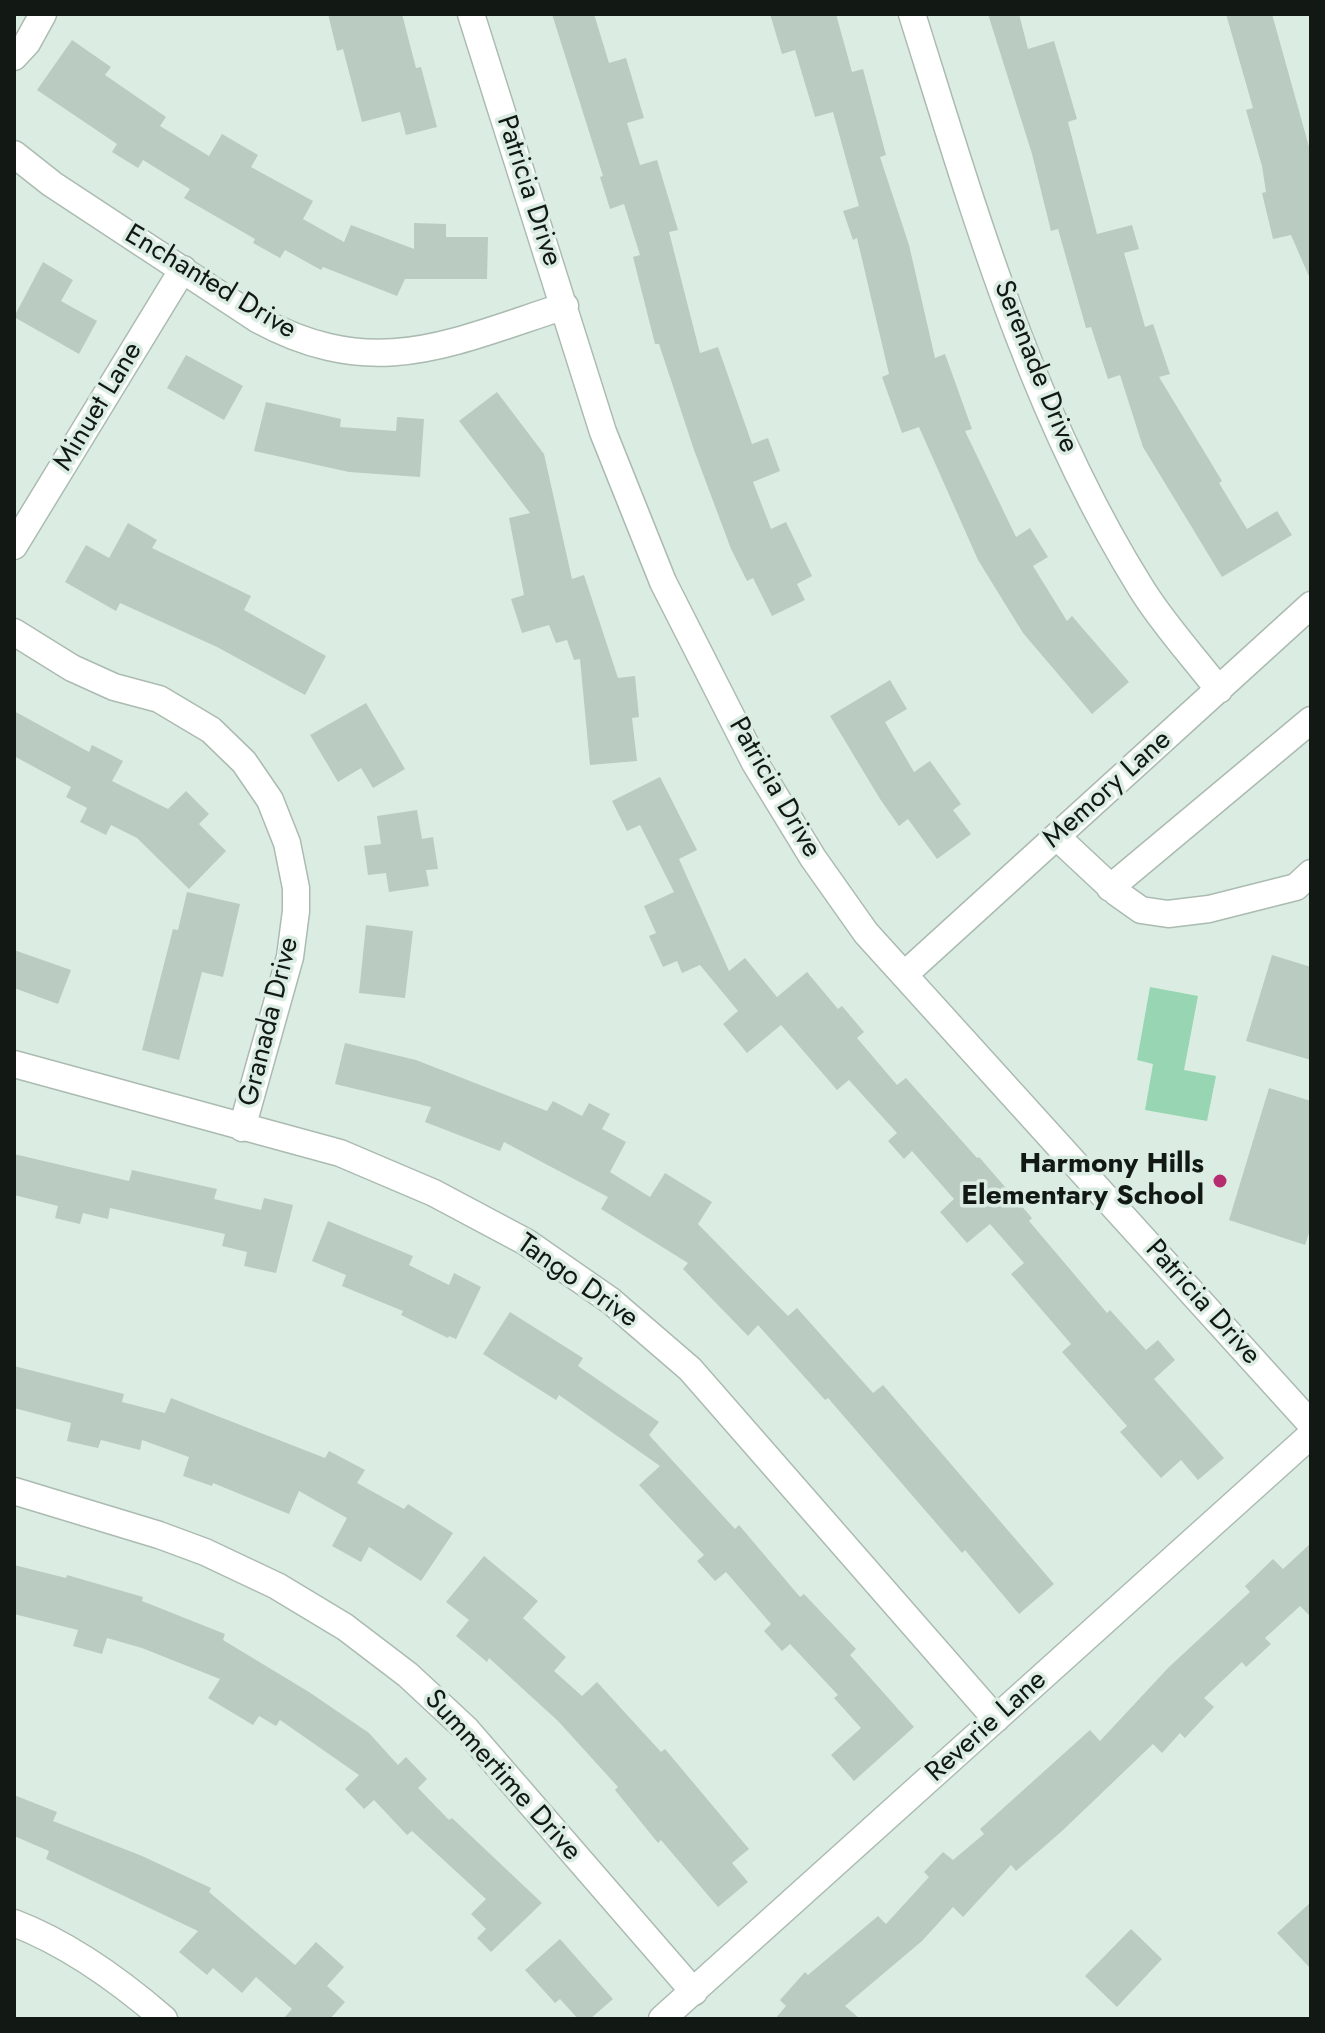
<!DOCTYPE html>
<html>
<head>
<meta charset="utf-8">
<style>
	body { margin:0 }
	#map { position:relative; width:1325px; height:2033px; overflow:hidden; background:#dbede2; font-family:Jost,sans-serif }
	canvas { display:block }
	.frame { position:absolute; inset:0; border:16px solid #121814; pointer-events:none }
</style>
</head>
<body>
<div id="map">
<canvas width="1325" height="2033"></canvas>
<div class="frame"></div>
</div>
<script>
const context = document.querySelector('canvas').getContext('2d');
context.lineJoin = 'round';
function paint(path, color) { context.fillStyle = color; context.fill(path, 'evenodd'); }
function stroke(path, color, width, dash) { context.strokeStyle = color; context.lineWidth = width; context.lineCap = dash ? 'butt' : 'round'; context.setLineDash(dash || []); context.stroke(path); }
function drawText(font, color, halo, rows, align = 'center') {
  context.font = font + ' Jost,sans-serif'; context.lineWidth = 7; context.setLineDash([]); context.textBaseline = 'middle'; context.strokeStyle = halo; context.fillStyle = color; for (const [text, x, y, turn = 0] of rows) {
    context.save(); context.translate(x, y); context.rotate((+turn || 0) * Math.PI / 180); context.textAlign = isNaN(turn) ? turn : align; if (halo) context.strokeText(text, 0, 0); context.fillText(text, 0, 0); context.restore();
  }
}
paint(new Path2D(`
	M1150,987L1198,996L1184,1070L1216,1076L1207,1121L1145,1110L1153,1064L1137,1060Z`), '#98d5b2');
paint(new Path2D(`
	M328,14H402L416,68L421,67L437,127L406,135L400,112L362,122L343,49L337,51Z
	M552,14H594L609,63L626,58L644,118L627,123L640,165L657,160L678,230L669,232L700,353L718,347L752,444L768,438L780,471L753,482L771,529L786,522L812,576L797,584L805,600L772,616L753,578L747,581L731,549L694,450L659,344H655L633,257L640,255L624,204L610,209L600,177L603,176Z
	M770,14H836L852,72L863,69L886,155L880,157L909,245L935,358L945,354L972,429L965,431L1016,537L1030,528L1048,557L1033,566L1067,621L1072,616L1129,682L1092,714L1023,633L978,560L919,427L902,433L882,377L889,374L857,238L853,240L843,211L859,206L833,112L815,117L795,50L782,54Z
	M988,14H1019L1028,49L1054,41L1077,119L1068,122L1097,234L1132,225L1139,249L1124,253L1145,327L1153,324L1170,374L1159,377L1222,481L1219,483L1247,529L1277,511L1292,535L1222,577L1143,447L1120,375L1108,379L1091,327L1086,328L1058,229L1051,231L1032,154Z
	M1226,14H1272L1311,154V281L1291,235L1273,239L1262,193L1266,192L1262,166L1246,110L1253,108Z
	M72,40L111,67L105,75L166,117L160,126L209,156L222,134L258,155L251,167L313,201L303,219L344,242L351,225L414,249V223L446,224V237H488L487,279H405L397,296L323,267L321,270L285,250L280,258L253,243L255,239L184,198L190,189L143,160L138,168L112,152L117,144L37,90Z
	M43,262L73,280L61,301L97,321L79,354L14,317Z
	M186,355L243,386L224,420L167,388Z
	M497,392L544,454L572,579L584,575L618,678L635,676L639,717L632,718L637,761L590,765L580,659L574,660L567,640L556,643L549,625L522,633L511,599L524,595L509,518L530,513L459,421Z
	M266,402L341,419L340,427L396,431L397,417L424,419L420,477L349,472L254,451Z
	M128,523L157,540L152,548L251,596L244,610L326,656L305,695L217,647L120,603L116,611L65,582L86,545L109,558Z
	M890,680L907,709L885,722L914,772L930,761L961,804L953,810L971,834L937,859L908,819L899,826L880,799L830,716Z
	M366,703L405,769L373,788L361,768L338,782L310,735Z
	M14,711L89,752L92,745L123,761L112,781L168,809L186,791L209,814L199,824L226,851L189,889L137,838L111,825L106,835L80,822L87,808L66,797L71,787L14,756Z
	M660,777L697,850L679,859L729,971L745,958L777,997L807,972L838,1009L842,1006L864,1032L857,1038L897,1085L906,1078L977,1158L979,1157L1032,1218L1029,1221L1107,1313L1110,1310L1146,1350L1158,1340L1175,1360L1154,1379L1224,1458L1198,1480L1181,1460L1161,1478L1120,1432L1127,1426L1062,1352L1071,1344L1011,1274L1024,1263L990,1224L967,1243L940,1212L954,1199L912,1151L904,1159L888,1141L897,1133L849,1080L837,1090L781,1025L747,1053L723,1024L738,1011L700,965L682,973L677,961L663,967L649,936L656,933L644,906L674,892L640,825L627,831L612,801Z
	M417,810L422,839L433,837L438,869L426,870L429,886L389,892L386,873L368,875L364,846L381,844L377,816Z
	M187,892L240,904L223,977L202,972L179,1060L142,1050L173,929L178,930Z
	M366,925L413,931L405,998L359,993Z
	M14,950L71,970L58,1004L14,988Z
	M1272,955L1311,967V1060L1246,1041Z
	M345,1043L416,1060L547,1111L553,1101L582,1116L589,1103L610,1114L602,1129L626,1142L610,1172L650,1197L665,1173L712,1202L698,1224L788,1316L797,1308L873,1393L883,1385L1054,1584L1019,1614L965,1550L962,1553L828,1398L825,1400L758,1325L748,1336L683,1269L688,1263L601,1209L608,1197L504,1142L500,1151L425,1122L431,1107L335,1084Z
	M1269,1088L1311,1101V1227L1305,1245L1229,1220Z
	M14,1154L129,1181L132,1170L217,1189L214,1199L261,1210L264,1198L293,1205L276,1273L244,1266L247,1252L222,1246L225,1234L110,1208L108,1219L83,1213L80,1224L55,1218L58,1206L14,1195Z
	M328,1221L413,1256L409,1265L449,1285L454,1273L481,1287L456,1339L449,1336L448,1338L401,1315L403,1311L342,1286L346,1275L312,1261Z
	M510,1312L583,1358L578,1366L659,1422L649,1435L735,1529L739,1525L800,1597L804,1594L856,1649L850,1655L914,1727L854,1781L831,1755L861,1728L834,1698L838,1695L790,1644L782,1651L764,1631L771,1624L726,1572L715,1581L697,1561L704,1555L639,1485L660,1466L559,1395L556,1400L483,1354Z
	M14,1366L124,1394L122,1402L165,1413L171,1398L325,1458L329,1451L365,1470L357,1483L404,1509L408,1504L453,1533L421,1581L369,1547L361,1562L332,1546L347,1518L299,1491L289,1514L213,1483L212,1486L183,1476L189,1457L142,1440L140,1450L101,1440L98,1448L67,1441L71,1423L14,1408Z
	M1311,1543V1617L1300,1606L1265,1638L1271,1644L1246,1667L1242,1662L1204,1698L1214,1707L1185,1738L1180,1733L1162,1753L1153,1744L1062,1831L1016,1871L1011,1865L963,1917L953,1907L922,1941L845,2006L860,2019H775L786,2006L780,2000L805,1972L808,1975L878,1916L886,1924L929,1877L924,1872L943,1852L953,1860L984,1834L980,1829L1090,1730L1100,1741L1169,1667L1250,1592L1245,1586L1273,1559L1283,1569Z
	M484,1556L538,1601L523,1618L566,1657L554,1671L582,1696L597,1682L661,1752L665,1749L749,1849L732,1863L748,1882L718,1907L661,1840L658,1843L615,1790L618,1787L558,1721L489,1658L487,1662L456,1636L469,1620L446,1602Z
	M14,1565L66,1578L67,1575L143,1597L142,1601L225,1634L223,1640L309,1692L369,1733L398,1765L406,1757L427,1779L418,1788L449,1820L452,1818L542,1903L491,1952L477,1938L486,1929L471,1914L486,1899L412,1831L407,1835L374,1800L364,1809L345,1789L359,1775L280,1720L276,1726L259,1716L253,1725L208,1698L220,1679L142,1648L107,1638L102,1654L73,1646L78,1630L14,1614Z
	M14,1795L57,1812L53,1821L142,1856L211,1888L209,1892L295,1965L316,1942L344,1967L327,1986L345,2002L330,2019H283L292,2009L256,1977L242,1993L213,1968L207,1975L179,1952L198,1931L46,1859L49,1851L14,1836Z
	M1311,1902V1969L1277,1933Z
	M1131,1929L1162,1959L1117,2007L1085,1976Z
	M560,1939L613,1999L590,2019H578L560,1999L555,2003L525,1970Z`), '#bacbc1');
const minor = new Path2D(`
	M471,14L603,432L663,582L755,763L813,858L866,933L1311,1424
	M912,14C974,211 1031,412 1141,588C1163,624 1193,656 1219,690
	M14,57L27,43L43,14
	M14,154L52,184L257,319C375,383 449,343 565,306
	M14,546L183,269
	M14,632L72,668L114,687L159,699L211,730L244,762L270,800L287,843L296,888V911L290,957L242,1128
	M1057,837L1117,893L1141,910L1168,914L1209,909L1296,887L1311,873
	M1110,888L1311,720
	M904,975L1311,605
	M14,1064L340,1153L434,1193L526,1242L611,1301L690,1369L996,1719
	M14,1491L159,1535L205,1552L277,1586L345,1627L408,1675L466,1729L694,1992
	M14,1923C69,1944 120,1981 164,2019
	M662,2019L1311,1435`);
stroke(minor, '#abbbb1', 29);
stroke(minor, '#fff', 26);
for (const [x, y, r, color] of [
	[1220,1181,8,"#b52d6e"]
]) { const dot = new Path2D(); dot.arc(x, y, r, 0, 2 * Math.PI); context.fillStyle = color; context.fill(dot); stroke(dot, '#dbede2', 3); }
drawText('28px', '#121814', '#dbede2', [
	["Patricia Drive",528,191,72],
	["Enchanted Drive",210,283,31],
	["Serenade Drive",1035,367,68],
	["Minuet Lane",99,407,-59],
	["Patricia Drive",774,788,60],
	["Memory Lane",1108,790,-42],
	["Granada Drive",270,1022,-76],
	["Tango Drive",577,1282,35],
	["Patricia Drive",1202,1303,48],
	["Reverie Lane",987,1727,-42],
	["Summertime Drive",502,1776,48]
]);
drawText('bold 28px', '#121814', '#dbede2', [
	["Harmony Hills",1204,1165],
	["Elementary School",1204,1197]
], 'right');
</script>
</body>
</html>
